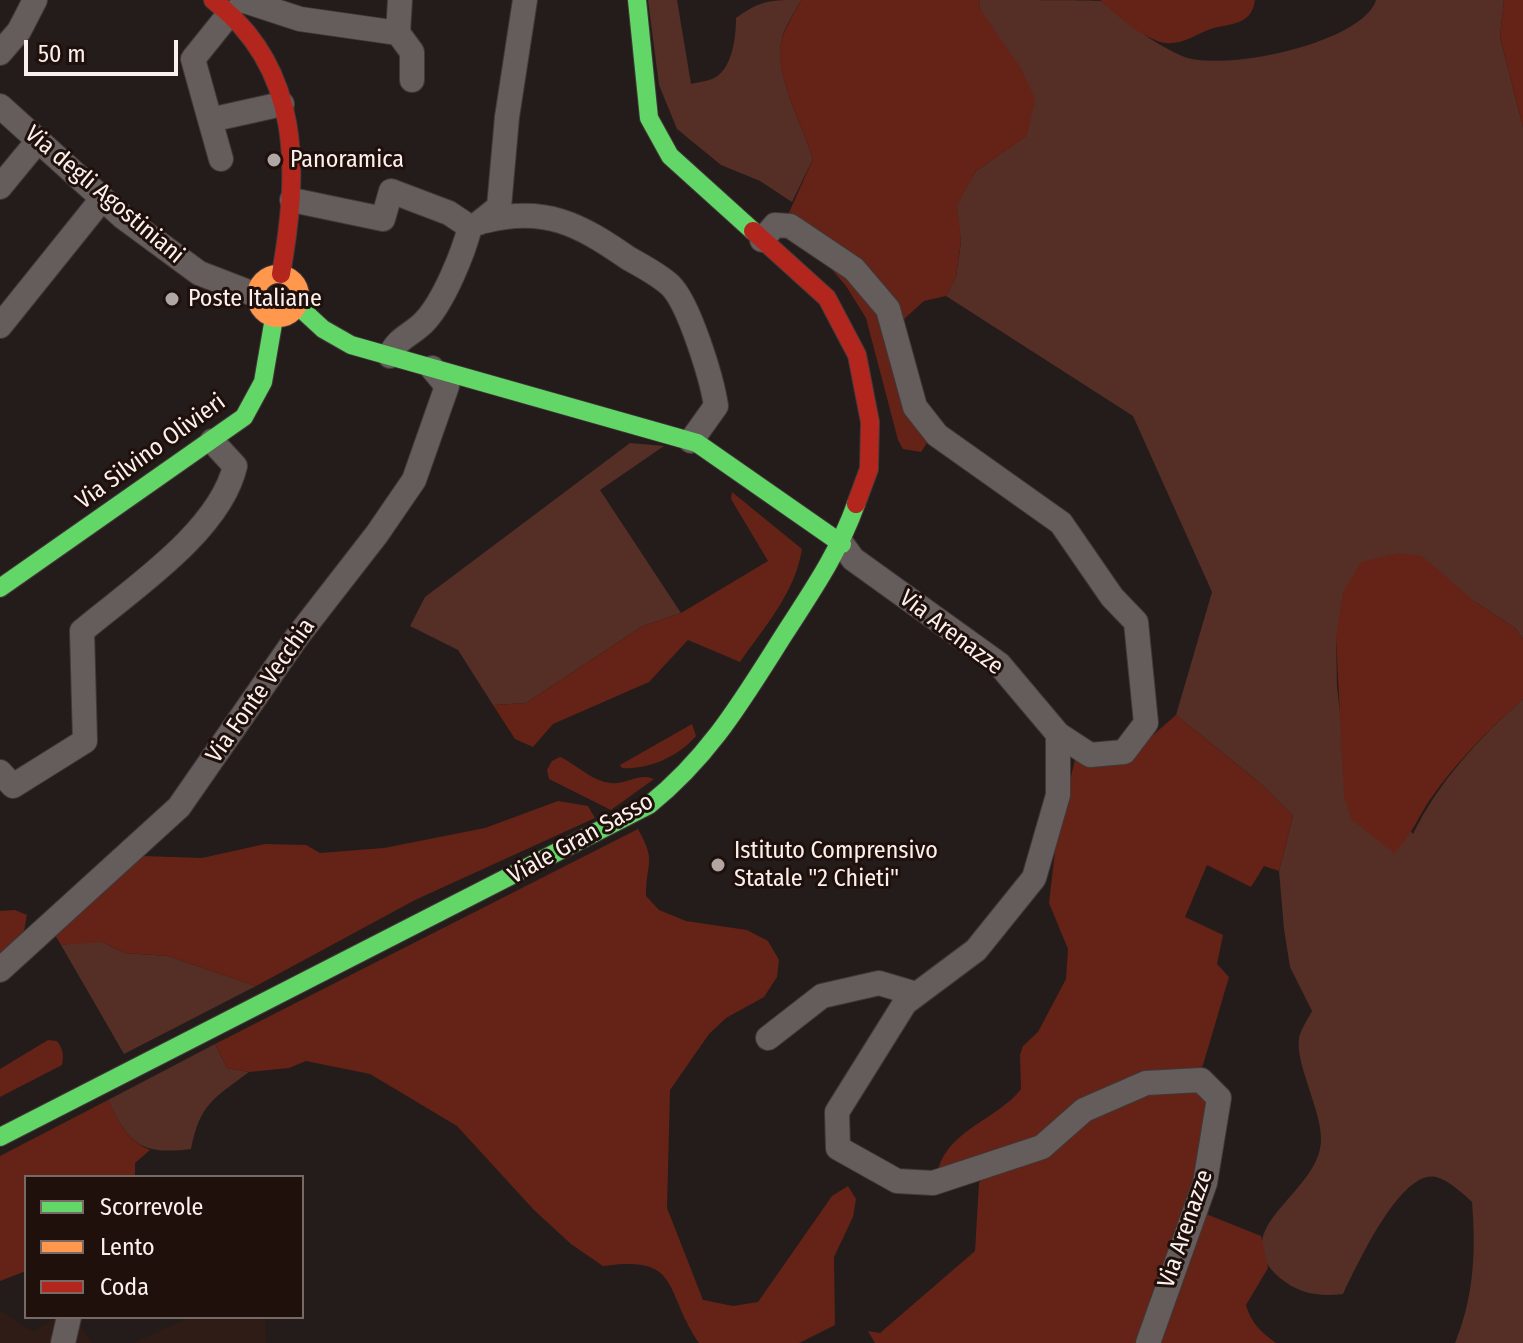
<!DOCTYPE html>
<html>
<head>
<meta charset="utf-8">
<style>
	body { margin:0 }
	#map { position:relative; width:1523px; height:1343px; overflow:hidden; background:#241c1a; font-family:"Fira Sans Condensed",sans-serif }
	canvas { display:block }
	.legend { position:absolute; left:24px; top:1175px; width:280px; height:144px; box-sizing:border-box; background:#1f100c; border:2px solid #776a66; margin:0; padding:10px 14px; list-style:none; font-size:24px; color:#fbf0ed }
	.legend li { display:flex; align-items:center; gap:16px; height:40px }
	.legend b { width:40px; border:2px solid #776a66 }
	.scale { position:absolute; left:24px; top:40px; width:154px; height:36px; box-sizing:border-box; border:4px solid #fbf0ed; border-top:0; padding-left:10px; font-size:24px; line-height:28px; white-space:nowrap; color:#fbf0ed; -webkit-text-stroke:6px #1f100c; paint-order:stroke }
</style>
</head>
<body>
<div id="map">
<canvas width="1523" height="1343"></canvas>
<ul class="legend">
<li><b style="height:10px;background:#63d668"></b>Scorrevole</li>
<li><b style="height:10px;background:#ff974d"></b>Lento</li>
<li><b style="height:10px;background:#b3261e"></b>Coda</li>
</ul>
<div class="scale">50 m</div>
</div>
<script>
const context = document.querySelector('canvas').getContext('2d');
context.lineJoin = 'round';
function paint(path, color) { context.fillStyle = color; context.fill(path, 'evenodd'); }
function stroke(path, color, width, dash) { context.strokeStyle = color; context.lineWidth = width; context.lineCap = dash ? 'butt' : 'round'; context.setLineDash(dash || []); context.stroke(path); }
function drawText(font, color, halo, rows, align = 'center') {
  context.font = font + ' "Fira Sans Condensed",sans-serif'; context.lineWidth = 6; context.setLineDash([]); context.textBaseline = 'middle'; context.strokeStyle = halo; context.fillStyle = color; for (const [text, x, y, turn = 0] of rows) {
    context.save(); context.translate(x, y); context.rotate((+turn || 0) * Math.PI / 180); context.textAlign = isNaN(turn) ? turn : align; if (halo) context.strokeText(text, 0, 0); context.fillText(text, 0, 0); context.restore();
  }
}
paint(new Path2D(`
	M0,1310L33,1332L57,1317H74L92,1343H0Z
	M191,1317H265L266,1343H133Z`), '#301c17');
paint(new Path2D(`
	M648,0H677L691,84C698,82 710,81 716,77C733,66 736,36 736,18C761,0 770,0 801,0C795,12 785,26 782,39C773,73 803,126 813,159L792,202L760,181L721,165L677,129L659,85Z
	M979,0C1000,0 1087,0 1101,1C1108,5 1114,12 1120,17C1138,31 1161,47 1182,56C1222,73 1363,43 1376,0H1504L1500,37L1523,127V639L1515,628L1474,601L1336,638L1337,687L1344,746L1413,834C1439,781 1479,738 1523,699V1343H1455C1474,1297 1476,1251 1472,1202C1462,1193 1450,1181 1436,1177C1400,1169 1356,1268 1343,1294C1320,1297 1299,1294 1280,1278C1222,1228 1320,1194 1321,1140C1322,1112 1295,1063 1299,1039C1300,1030 1308,1019 1312,1011L1290,967L1284,929L1279,871L1293,816L1261,784L1176,715L1212,592L1133,416L946,296L956,277L961,242L956,205L976,171L1026,136L995,36L980,9Z
	M630,443L664,446L600,490L681,613L643,626L526,703L493,705L458,650L410,626L425,597Z
	M78,942H102L125,953L168,956L256,986L124,1054L61,945Z
	M215,1044L227,1068L249,1072C213,1099 200,1104 191,1149C141,1155 129,1145 108,1100Z`), '#552e25');
paint(new Path2D(`
	M801,0H979L980,9L1022,70L1035,99L1027,136L976,171L957,205L961,241L956,277L946,296L924,301L903,320L927,443L921,452L903,449L898,440L866,318L846,286L787,217L813,159C803,126 772,71 782,39C786,26 795,12 801,0Z
	M1100,0H1255C1251,28 1228,22 1208,30C1191,37 1175,49 1155,40C1135,32 1116,14 1100,0Z
	M1504,0H1523V127L1500,37Z
	M732,492L802,549C795,593 765,626 740,662L688,640L649,682L553,724L533,747L515,739L493,705L526,703L643,626L681,613L768,561L731,499Z
	M1398,553L1422,556L1474,601L1515,628L1523,639V699C1488,730 1455,763 1429,801C1416,821 1412,835 1394,853L1352,820L1344,796L1336,638L1343,592L1361,562Z
	M1176,715L1261,784L1293,816L1279,871L1264,866L1251,887L1207,865L1185,917L1223,935L1217,964L1229,977L1203,1065L1192,1077L1149,1081L1051,1137L941,1177L938,1169C950,1129 998,1119 1021,1089L1020,1055L1023,1046L1038,1032L1066,979L1068,949L1049,903L1057,834L1075,760L1121,763Z
	M692,724L696,736C679,756 649,770 622,768L620,765Z
	M560,757C578,765 591,781 611,783C626,785 639,772 654,779L611,810L549,779L547,770L552,761Z
	M558,801L588,806L595,818L415,900L256,986L168,956L125,953L102,942L61,945L52,930L142,856L202,858L265,844L306,845L320,853L384,848L485,828Z
	M638,829C657,863 646,861 646,896L659,910L686,921L747,930L768,941L779,960L777,977L764,997L726,1018L709,1034L670,1090L667,1208L703,1300L733,1306L758,1302L832,1196L848,1186L856,1199L853,1217L834,1257L835,1325L799,1343H699C663,1290 682,1255 603,1266L571,1244L534,1210L457,1126L370,1074L306,1061L289,1068L249,1072L227,1068L215,1044Z
	M15,910L27,915L24,931L0,959V911Z
	M48,1040L57,1041C63,1049 64,1055 62,1065L0,1097V1069Z
	M1148,1089L1199,1091L1208,1102L1206,1145L1186,1206L1261,1236L1268,1268L1246,1305C1251,1323 1261,1332 1276,1343H875L868,1331L880,1333L975,1251L979,1183L989,1171Z
	M108,1100C119,1122 126,1140 150,1150L135,1163V1177H26V1271L0,1281V1156Z`), '#642316');
const street = new Path2D(`
	M242,0L300,19L398,33L400,0
	M230,13L193,59L210,120L282,104
	M398,33L412,52V80
	M0,53L19,31L35,0
	M0,106L123,217L199,273L256,295
	M210,120L221,159
	M0,187L37,142
	M292,200L383,219L391,191L449,213L470,227C463,254 444,300 426,320C413,335 397,337 390,356
	M485,221C545,206 579,224 628,258C642,266 658,274 670,285C689,303 712,379 716,406L691,441
	M479,223L499,207L507,117L525,0
	M762,240L775,225L790,226L854,269L888,309L915,407L937,435L1061,523L1112,597L1136,622L1146,723L1124,752L1090,755L1058,734
	M0,326L102,199
	M842,544L853,559L999,664L1058,734V795L1034,878L976,950L905,1003L837,1112L838,1148L897,1181L933,1183L1042,1147L1084,1110L1146,1083L1201,1080L1219,1098L1205,1183L1148,1343
	M0,772L13,786L85,741L82,631C132,589 220,531 235,466L212,441
	M0,970L179,807L297,637L377,534L414,480L447,386L432,368
	M768,1038L822,996L879,983L916,994
	M63,1343L69,1317`);
const fast = new Path2D(`
	M637,0L649,118L670,156L753,231
	M298,306L323,329L351,345L697,443L842,544
	M0,588L244,417L263,382L274,318
	M0,1137L649,805C711,755 743,699 785,633C812,591 839,552 856,504`);
const slow = new Path2D(`
	M256 296a22 22 0 1 1 44 0a22 22 0 1 1-44 0Z`);
const jam = new Path2D(`
	M213,0C303,69 299,172 281,274
	M753,231L827,298L857,355L870,422L869,469L856,504`);
stroke(street, '#403938', 26);
stroke(fast, '#403938', 20);
stroke(slow, '#403938', 20);
stroke(jam, '#403938', 20);
stroke(street, '#645d5b', 24);
stroke(fast, '#63d668', 18);
stroke(slow, '#ff974d', 18);
stroke(jam, '#b3261e', 18);
for (const [x, y, r, color] of [
	[274,160,8,"#b0a6a3"],
	[172,299,8,"#b0a6a3"],
	[718,865,8,"#b0a6a3"]
]) { const dot = new Path2D(); dot.arc(x, y, r, 0, 2 * Math.PI); context.fillStyle = color; context.fill(dot); stroke(dot, '#1f100c', 3); }
drawText('24px', '#fbf0ed', '#1f100c', [
	["Panoramica",290,160],
	["Poste Italiane",188,299],
	["Istituto Comprensivo",734,851],
	["Statale \"2 Chieti\"",734,879]
], 'left');
drawText('24px', '#fbf0ed', '#1f100c', [
	["Via degli Agostiniani",104,195,40],
	["Via Silvino Olivieri",151,452,-36],
	["Via Arenazze",951,633,37],
	["Via Fonte Vecchia",261,691,-55],
	["Viale Gran Sasso",581,839,-29],
	["Via Arenazze",1186,1229,-71]
]);
</script>
</body>
</html>
